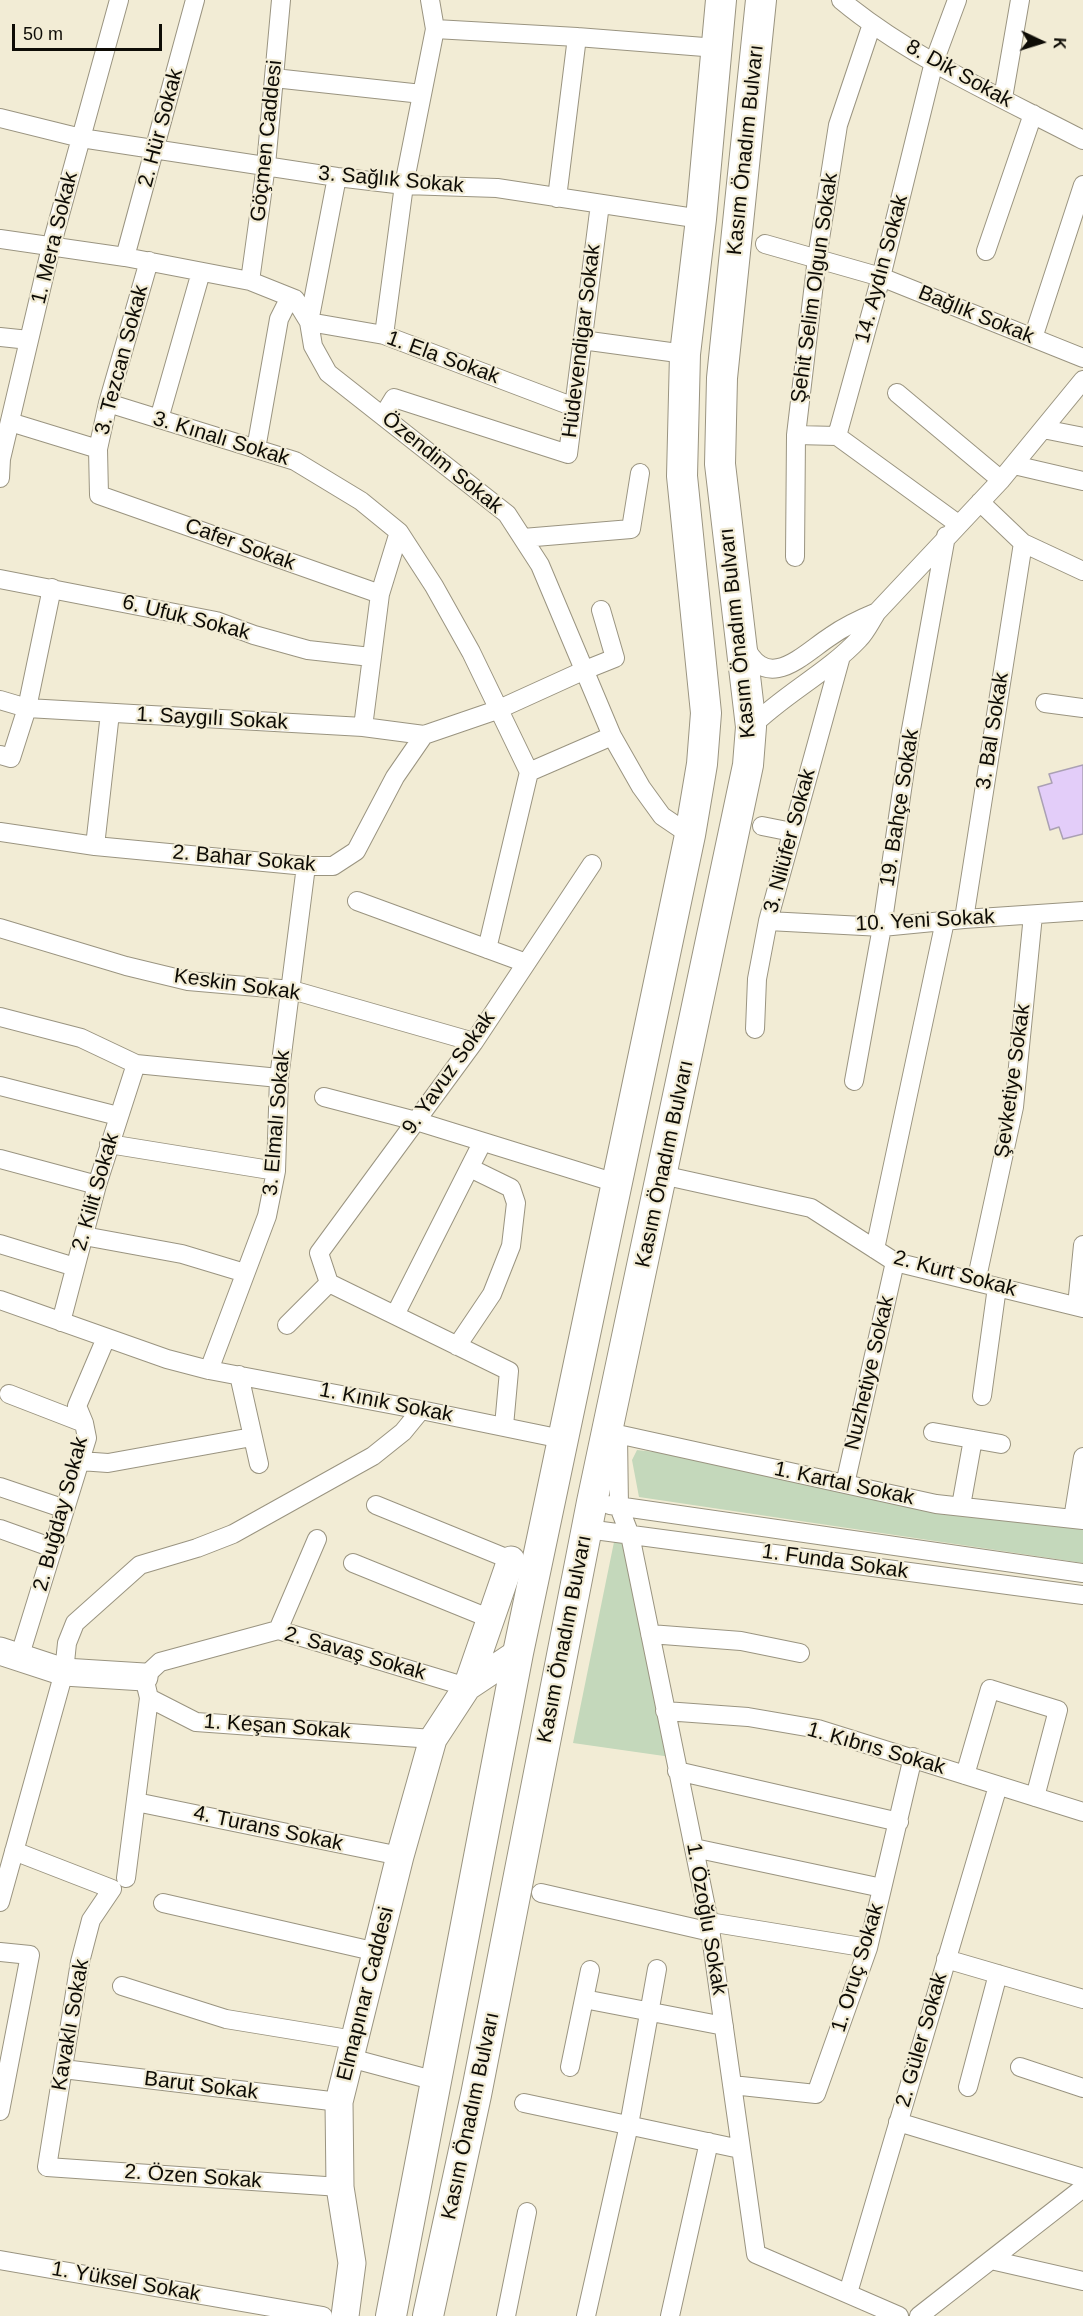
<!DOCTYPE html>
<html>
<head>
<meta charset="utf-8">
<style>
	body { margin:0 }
	#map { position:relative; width:1083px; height:2316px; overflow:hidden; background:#f2ecd5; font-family:Helvetica,sans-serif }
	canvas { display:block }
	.north { position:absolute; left:1011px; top:12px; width:60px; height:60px; -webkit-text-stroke:4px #f2ecd5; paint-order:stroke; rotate:94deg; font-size:16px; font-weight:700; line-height:24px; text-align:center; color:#0e0c06 }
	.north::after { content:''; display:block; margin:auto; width:21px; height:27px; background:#0e0c06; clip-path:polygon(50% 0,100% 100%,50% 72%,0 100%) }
	.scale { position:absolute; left:12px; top:24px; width:150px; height:27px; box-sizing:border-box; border:3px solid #0e0c06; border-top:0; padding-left:8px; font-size:18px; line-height:21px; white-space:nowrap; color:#0e0c06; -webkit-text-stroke:4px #f2ecd5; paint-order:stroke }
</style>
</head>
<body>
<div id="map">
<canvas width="1083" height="2316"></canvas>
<div class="north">K</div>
<div class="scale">50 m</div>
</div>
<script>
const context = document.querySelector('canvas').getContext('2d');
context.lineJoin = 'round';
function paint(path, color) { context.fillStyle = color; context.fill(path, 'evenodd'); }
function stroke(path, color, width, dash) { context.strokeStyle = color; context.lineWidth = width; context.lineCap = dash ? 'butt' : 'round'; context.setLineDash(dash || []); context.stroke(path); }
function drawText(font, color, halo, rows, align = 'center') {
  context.font = font + ' Helvetica,sans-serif'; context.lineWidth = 4.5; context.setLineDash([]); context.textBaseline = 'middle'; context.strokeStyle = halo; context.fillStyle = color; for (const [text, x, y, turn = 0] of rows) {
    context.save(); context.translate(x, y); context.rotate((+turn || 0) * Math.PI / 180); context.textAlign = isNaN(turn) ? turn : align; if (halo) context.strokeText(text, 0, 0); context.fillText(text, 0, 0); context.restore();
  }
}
paint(new Path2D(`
	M637,1450L664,1453L1083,1526V1563L639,1497L632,1460Z
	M626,1534L671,1757L573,1743L614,1542Z`), '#c4d8bb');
const building = new Path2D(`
	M1083,765V834L1063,839L1059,827L1050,830L1038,787L1052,783L1049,774Z`);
paint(building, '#e3cdf9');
stroke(building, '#aaa0b4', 1.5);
const street = new Path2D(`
	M841,0C912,59 1001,97 1083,140
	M435,29L577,37L717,48
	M274,78L422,94
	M1003,98L1020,0
	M0,118L81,138L337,177L404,185L497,188L701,219
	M337,177L309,322L313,346L328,373L507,514L540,565L612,736L641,787L662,816L690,835
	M557,198L577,37
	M0,239L125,257L250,281L295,299L309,322L384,335L574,407
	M765,244L881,277L1083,358
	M986,251L1033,114
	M125,257L195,0
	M149,261L108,403L98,449L99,495L380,594
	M250,281L266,165L281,0
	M384,335L404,185L435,29L430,0
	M0,337L29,340
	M1033,338L1083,185
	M582,340L685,354
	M897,393L1001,480
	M108,403L295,461L361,501L399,532L434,586L471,652L529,772L487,949
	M383,416L394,398L568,454L600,204
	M159,419L201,272
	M10,422L98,449
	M1043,429L1083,437
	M796,435L837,436L881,277L934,62L957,0
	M837,436L958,524
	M256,449L279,319L285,307L295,299
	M1014,465L1083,481
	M0,478L1,459L51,247L119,0
	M980,502L1023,543L1083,571
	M523,538L631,529L640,473
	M795,557L796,435L817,258L838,125L872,24
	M0,579L216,621L254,635L308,650L371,657
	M744,644C767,695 803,654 831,636C845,626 860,619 877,612
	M0,700L27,708L363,727L424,735
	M1045,703L1083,708
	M363,727L380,594L399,532
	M751,727C784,694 827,673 859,639C866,632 871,621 877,612L1001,480L1083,380
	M0,755L11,758L27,708L52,588
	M529,772L612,736
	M762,826L792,832
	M0,832L95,846L306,866H333L356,851L395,777L424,735L497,710L585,670L615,658L601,610
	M95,846L110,713
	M357,901L526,963
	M964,919L1023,543
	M768,921L882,927L964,919L1083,911
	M0,928L126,966L188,981L292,990L474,1042
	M0,1017L81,1038L136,1064L279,1078
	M755,1029L757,979L768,921L841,656
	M854,1081L882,927L910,735L946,536
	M0,1086L118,1116
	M324,1097L416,1121L616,1183
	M109,1144L276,1171
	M0,1159L97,1185
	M662,1175L811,1208L895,1262L1083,1308
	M84,1236L182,1254L245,1273
	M0,1244L75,1267
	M875,1249L945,921
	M976,1282L1014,1107L1033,915
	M329,1283L319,1253L474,1042L592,864
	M329,1283L509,1371L504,1426
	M0,1300L167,1359L209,1370L421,1410L562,1439
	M1077,1306L1083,1245
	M395,1315L482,1143
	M61,1322L97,1185L136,1064
	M287,1325L329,1283
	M457,1346L492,1294L511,1246L516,1203L511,1188L470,1168
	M209,1370L267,1216L276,1171L279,1078L306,866
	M239,1375L259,1464
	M9,1394L84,1423
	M982,1396L997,1287
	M608,1432L936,1504L1083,1520
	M933,1432L1001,1444
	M618,1435L619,1507L630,1535L709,1922L756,2254L899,2316
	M80,1461L108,1463L252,1437
	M845,1484L895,1262
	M0,1487L65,1509
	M376,1505L511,1560
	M610,1505L1083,1573
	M961,1506L973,1439
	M1073,1519L1083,1457
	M0,1529L53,1548
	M587,1529L1083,1595
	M353,1563L491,1619
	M278,1630L317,1539
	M650,1634L741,1641L800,1653
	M19,1658L87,1438L84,1423L77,1406L106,1338
	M665,1711L748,1717L818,1729L1083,1812
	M433,1739L196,1722L149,1698L144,1677L160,1662L278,1630L467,1687
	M677,1771L899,1822
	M965,1775L990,1689L1058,1710L1035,1797
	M136,1802L400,1856
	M694,1848L882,1888
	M14,1851L112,1889L91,1920L80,1962L47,2167L340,2187
	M126,1878L149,1698
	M541,1893L711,1932
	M0,1902L64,1672L67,1643L75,1623L140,1565L197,1548L233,1534L373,1456L403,1432L421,1410
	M163,1903L377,1952
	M709,1922L868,1948
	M0,1952L30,1955L0,2111
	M946,1959L1083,1999
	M122,1986L226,2019L354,2040
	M584,1999L724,2026
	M350,2058L436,2081
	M570,2067L590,1970
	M1020,2067L1083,2088
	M63,2069L339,2102
	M732,2085L816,2094L868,1948L913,1757
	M968,2087L998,1974
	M524,2103L740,2149
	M898,2122L1083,2178
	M0,2260L323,2316
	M991,2260L1083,2281
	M848,2293L998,1786
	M506,2316L527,2212
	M586,2316L629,2125L657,1969
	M670,2316L709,2142
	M919,2316L1083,2188`);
const secondary = new Path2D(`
	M0,1651L64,1672L144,1677
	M467,1687L511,1560
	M345,2316L352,2263L340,2187L339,2102L400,1856L433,1739L467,1687L518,1653`);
const primary = new Path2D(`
	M391,2316L518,1653L690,835L702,764L706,713L682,476L685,354L701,219L721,0
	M428,2316L476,2095L592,1502L748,765L751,727L720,464L722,378L761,0`);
stroke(street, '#9a9480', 20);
stroke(secondary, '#9a9480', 29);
stroke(primary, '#9a9480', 32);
stroke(street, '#fff', 18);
stroke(secondary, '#fff', 27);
stroke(primary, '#fff', 30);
drawText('21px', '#0e0c06', '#f2ecd5', [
	["8. Dik Sokak",959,74,29],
	["2. Hür Sokak",161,128,-75],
	["Göçmen Caddesi",267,141,-84],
	["Kasım Önadım Bulvarı",746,150,-84],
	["3. Sağlık Sokak",391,180,5],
	["1. Mera Sokak",55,238,-76],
	["14. Aydın Sokak",882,269,-75],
	["Şehit Selim Olgun Sokak",815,288,-82],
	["Bağlık Sokak",976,315,22],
	["Hüdevendigar Sokak",582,341,-83],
	["1. Ela Sokak",443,358,20],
	["3. Tezcan Sokak",122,360,-75],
	["3. Kınalı Sokak",221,439,17],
	["Özendim Sokak",442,463,39],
	["Cafer Sokak",240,545,20],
	["6. Ufuk Sokak",186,618,14],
	["Kasım Önadım Bulvarı",738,633,-96],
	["1. Saygılı Sokak",212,719,3],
	["3. Bal Sokak",993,731,-81],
	["19. Bahçe Sokak",900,808,-81],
	["3. Nilüfer Sokak",790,841,-75],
	["2. Bahar Sokak",244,859,5],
	["10. Yeni Sokak",925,921,-3],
	["Keskin Sokak",237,985,8],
	["9. Yavuz Sokak",449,1073,-55],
	["Şevketiye Sokak",1013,1081,-82],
	["3. Elmalı Sokak",277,1123,-85],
	["Kasım Önadım Bulvarı",665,1164,-78],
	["2. Kilit Sokak",96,1192,-74],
	["2. Kurt Sokak",955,1274,15],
	["Nuzhetiye Sokak",870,1373,-77],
	["1. Kınık Sokak",386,1403,11],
	["1. Kartal Sokak",844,1484,12],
	["2. Buğday Sokak",61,1514,-75],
	["1. Funda Sokak",835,1562,8],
	["Kasım Önadım Bulvarı",565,1639,-79],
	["2. Savaş Sokak",355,1654,16],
	["1. Keşan Sokak",277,1727,4],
	["1. Kıbrıs Sokak",876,1749,16],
	["4. Turans Sokak",268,1829,12],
	["1. Özoğlu Sokak",706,1919,80],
	["1. Oruç Sokak",858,1968,-73],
	["Elmapınar Caddesi",366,1994,-76],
	["Kavaklı Sokak",71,2025,-80],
	["2. Güler Sokak",922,2040,-74],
	["Barut Sokak",201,2086,7],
	["Kasım Önadım Bulvarı",471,2116,-78],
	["2. Özen Sokak",193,2177,4],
	["1. Yüksel Sokak",126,2282,10]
]);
</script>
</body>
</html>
